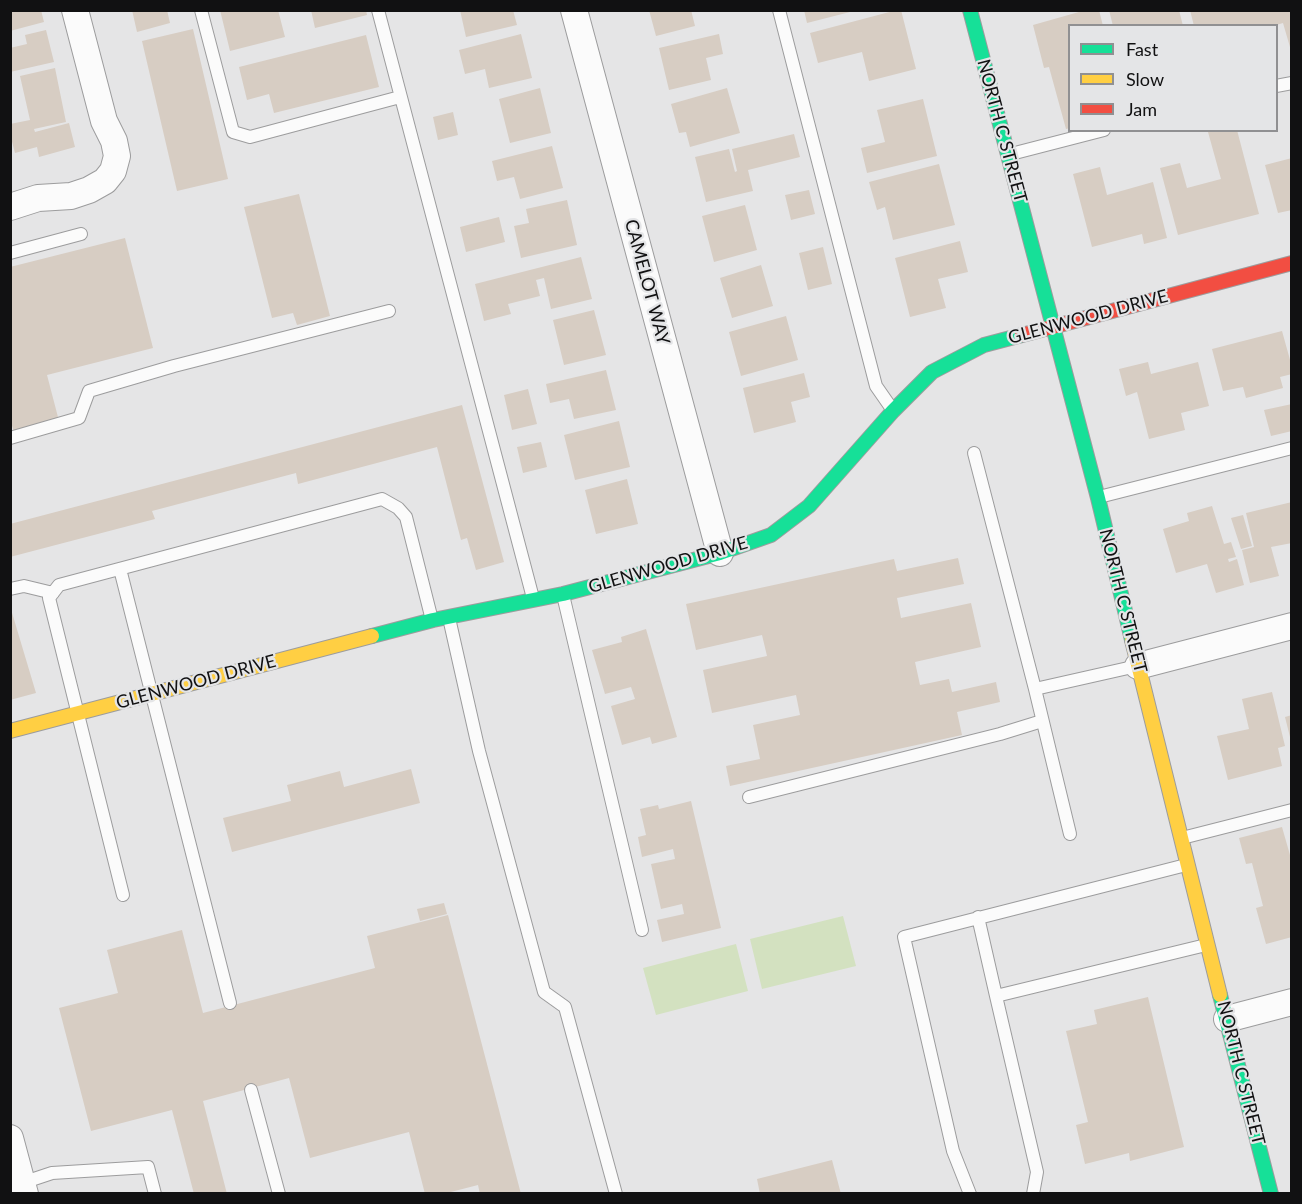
<!DOCTYPE html>
<html>
<head>
<meta charset="utf-8">
<style>
	body { margin:0 }
	#map { position:relative; width:1302px; height:1204px; overflow:hidden; background:#e5e5e6; font-family:Lato,sans-serif }
	canvas { display:block }
	.frame { position:absolute; inset:0; border:12px solid #111112; pointer-events:none }
	.legend { position:absolute; left:1068px; top:24px; width:210px; height:108px; box-sizing:border-box; background:#e4e5e7; border:2px solid #909092; margin:0; padding:8px 10px; list-style:none; font-size:18px; color:#111112 }
	.legend li { display:flex; align-items:center; gap:12px; height:30px }
	.legend b { width:30px; border:2px solid #909092 }
</style>
</head>
<body>
<div id="map">
<canvas width="1302" height="1204"></canvas>
<div class="frame"></div>
<ul class="legend">
<li><b style="height:8px;background:#16e098"></b>Fast</li>
<li><b style="height:8px;background:#ffcf43"></b>Slow</li>
<li><b style="height:8px;background:#f24e42"></b>Jam</li>
</ul>
</div>
<script>
const context = document.querySelector('canvas').getContext('2d');
context.lineJoin = 'round';
function paint(path, color) { context.fillStyle = color; context.fill(path, 'evenodd'); }
function stroke(path, color, width, dash) { context.strokeStyle = color; context.lineWidth = width; context.lineCap = dash ? 'butt' : 'round'; context.setLineDash(dash || []); context.stroke(path); }
function drawText(font, color, halo, rows, align = 'center') {
  context.font = font + ' Lato,sans-serif'; context.lineWidth = 4.5; context.setLineDash([]); context.textBaseline = 'middle'; context.strokeStyle = halo; context.fillStyle = color; for (const [text, x, y, turn = 0] of rows) {
    context.save(); context.translate(x, y); context.rotate((+turn || 0) * Math.PI / 180); context.textAlign = isNaN(turn) ? turn : align; if (halo) context.strokeText(text, 0, 0); context.fillText(text, 0, 0); context.restore();
  }
}
paint(new Path2D(`
	M843,916L856,966L762,989L750,939Z
	M736,944L748,991L656,1015L643,968Z`), '#d3e1c0');
paint(new Path2D(`
	M10,10H41L44,22L10,31Z
	M132,10H167L170,23L137,32Z
	M220,10H278L285,37L230,51Z
	M311,10H366L367,15L315,28Z
	M460,10H513L517,25L466,37Z
	M649,10H691L695,26L656,36Z
	M804,10H854V11L807,23Z
	M897,10H901L916,69L869,81L862,52L818,63L810,33Z
	M1086,10H1099L1103,26H1070V128L1066,129L1049,67L1044,68L1033,25Z
	M1109,10H1179L1183,26H1113Z
	M1190,10H1292V54L1283,23L1273,26H1194Z
	M193,29L228,179L177,191L142,41Z
	M46,30L54,62L10,72V48L27,44L25,35Z
	M521,34L532,78L489,88L485,69L465,74L459,50Z
	M719,34L723,54L706,58L711,80L669,90L659,48Z
	M366,35L379,87L274,113L269,94L247,100L239,67Z
	M55,68L66,122L34,129L35,132L69,123L75,147L39,157L37,147L15,153L10,134V124L30,120L20,76Z
	M540,88L551,133L510,143L499,99Z
	M727,88L740,133L690,147L686,132L679,133L671,104Z
	M923,99L937,156L867,173L861,148L885,142L877,110Z
	M453,112L458,135L438,140L433,117Z
	M1215,130H1237L1259,214L1178,235L1160,168L1180,163L1187,188L1221,179L1208,132Z
	M794,134L800,157L748,170L753,191L706,202L695,157L729,149L735,172L737,171L732,149Z
	M552,146L563,188L520,199L514,177L497,181L492,161Z
	M1292,158V210L1278,213L1265,165Z
	M939,164L955,225L893,240L885,207L877,210L869,182Z
	M1100,167L1107,195L1153,182L1167,238L1144,244L1142,234L1092,247L1073,174Z
	M809,190L815,214L791,220L785,195Z
	M299,194L330,316L297,325L293,313L272,318L244,207Z
	M567,200L577,245L521,258L514,226L529,223L526,209Z
	M745,205L757,250L714,262L702,216Z
	M499,217L505,242L466,252L460,227Z
	M125,238L153,348L47,375L59,421L14,432L10,419V267Z
	M960,241L968,272L938,279L946,308L910,317L895,258Z
	M823,247L832,284L808,290L799,253Z
	M581,257L592,299L551,309L544,278L536,280L540,296L508,304L511,314L484,321L475,284Z
	M761,265L773,306L732,318L720,278Z
	M594,310L606,355L564,365L553,320Z
	M786,316L798,360L741,376L729,332Z
	M1282,331L1292,367V374L1280,377L1283,388L1246,398L1243,387L1223,391L1212,349Z
	M1148,362L1151,374L1198,362L1209,406L1181,413L1185,430L1149,439L1137,392L1126,396L1119,369Z
	M606,370L616,410L574,419L569,399L550,403L546,384Z
	M804,373L810,397L791,402L796,422L754,433L743,388Z
	M528,389L537,424L512,430L504,395Z
	M1292,404V431L1271,436L1264,410Z
	M462,405L504,562L476,570L467,538L461,540L437,447L298,484L296,473L152,511L155,519L10,557V524Z
	M619,421L630,467L575,480L564,435Z
	M541,442L547,467L523,473L517,447Z
	M627,479L638,524L596,534L585,490Z
	M1292,502V543L1271,547L1279,576L1250,583L1242,550L1254,547L1246,513Z
	M1212,506L1224,544L1231,542L1236,557L1228,559L1229,562L1237,559L1244,585L1216,593L1207,564L1176,573L1163,529L1189,521L1187,513Z
	M1243,515L1252,546L1241,549L1231,518Z
	M958,558L964,584L897,598L901,618L971,603L981,647L915,662L920,685L949,679L952,692L996,682L1000,702L957,712L962,735L730,786L726,766L760,759L753,725L800,715L796,695L712,713L703,670L767,656L762,635L696,650L686,604L894,559L897,571Z
	M10,606L36,693L10,700Z
	M646,629L677,737L652,744L650,737L622,745L611,706L635,699L631,687L605,694L592,650L622,642L621,637Z
	M1272,692L1285,746L1278,748L1282,766L1228,780L1217,736L1249,729L1242,699Z
	M1292,715V740L1291,741L1285,717Z
	M411,769L420,803L232,852L223,818L291,801L287,785L340,771L344,787Z
	M691,801L721,928L662,942L657,920L684,914L682,904L661,909L651,864L675,859L673,849L642,857L638,837L646,835L640,809L658,805L659,809Z
	M1282,827L1292,862V937L1266,944L1256,908L1263,906L1252,863L1246,864L1239,838Z
	M444,903L447,914L420,921L417,909Z
	M448,915L521,1194H480L478,1185L443,1194H425L409,1132L310,1158L289,1078L203,1101L227,1194H194L172,1110L91,1131L59,1008L118,993L107,950L182,930L203,1013L375,968L367,936Z
	M1148,997L1184,1147L1130,1161L1129,1153L1085,1164L1076,1125L1088,1122L1066,1031L1097,1024L1094,1010Z
	M832,1160L841,1194H760L757,1179Z`), '#d7cdc3');
const lane = new Path2D(`
	M201,10L233,132L250,137L400,97
	M378,10L533,598
	M779,10L876,386L892,409
	M1276,86L1292,83
	M1011,154L1104,130
	M10,253L81,234
	M10,438L79,418L89,391L174,366L389,311
	M974,453L1035,689L1070,834
	M1099,497L1292,448
	M120,569L230,1003
	M10,589L24,586L53,593
	M563,595L642,930
	M449,618L479,751L544,992L565,1007L616,1194
	M1035,689L1137,666
	M749,797L1000,734L1042,721
	M1182,838L1292,810
	M123,895L49,598L59,585L382,499L398,508L406,517L432,620
	M978,917L996,996
	M251,1090L279,1194
	M22,1183L52,1173L148,1167L155,1194
	M970,1194L953,1151L904,937L1186,865
	M1033,1194L1037,1172L996,996L1206,945`);
const street = new Path2D(`
	M574,10L720,553
	M10,207L38,198L71,196L89,190L105,181L113,171L117,156L114,141L104,121L75,10
	M1138,666L1292,626
	M1227,1019L1292,1002
	M10,1138L25,1194`);
const fast = new Path2D(`
	M970,10L1098,498L1132,640
	M372,636L433,620L563,594L720,553L771,535L809,506L893,411L932,372L984,345L1022,335
	M1220,995L1271,1194`);
const slow = new Path2D(`
	M1132,640L1220,995
	M10,731L372,636`);
const jam = new Path2D(`
	M1022,335L1292,263`);
stroke(lane, '#9c9c9d', 14);
stroke(street, '#9c9c9d', 28);
stroke(fast, '#9c9c9d', 16);
stroke(slow, '#9c9c9d', 16);
stroke(jam, '#9c9c9d', 16);
stroke(lane, '#fbfbfb', 12);
stroke(street, '#fbfbfb', 26);
stroke(fast, '#16e098', 14);
stroke(slow, '#ffcf43', 14);
stroke(jam, '#f24e42', 14);
drawText('18px', '#111112', '#e4e5e7', [
	["NORTH C STREET",1002,131,75],
	["CAMELOT WAY",647,282,75],
	["GLENWOOD DRIVE",1088,317,-15],
	["GLENWOOD DRIVE",668,565,-16],
	["NORTH C STREET",1123,601,76],
	["GLENWOOD DRIVE",196,682,-15],
	["NORTH C STREET",1241,1073,76]
]);
</script>
</body>
</html>
